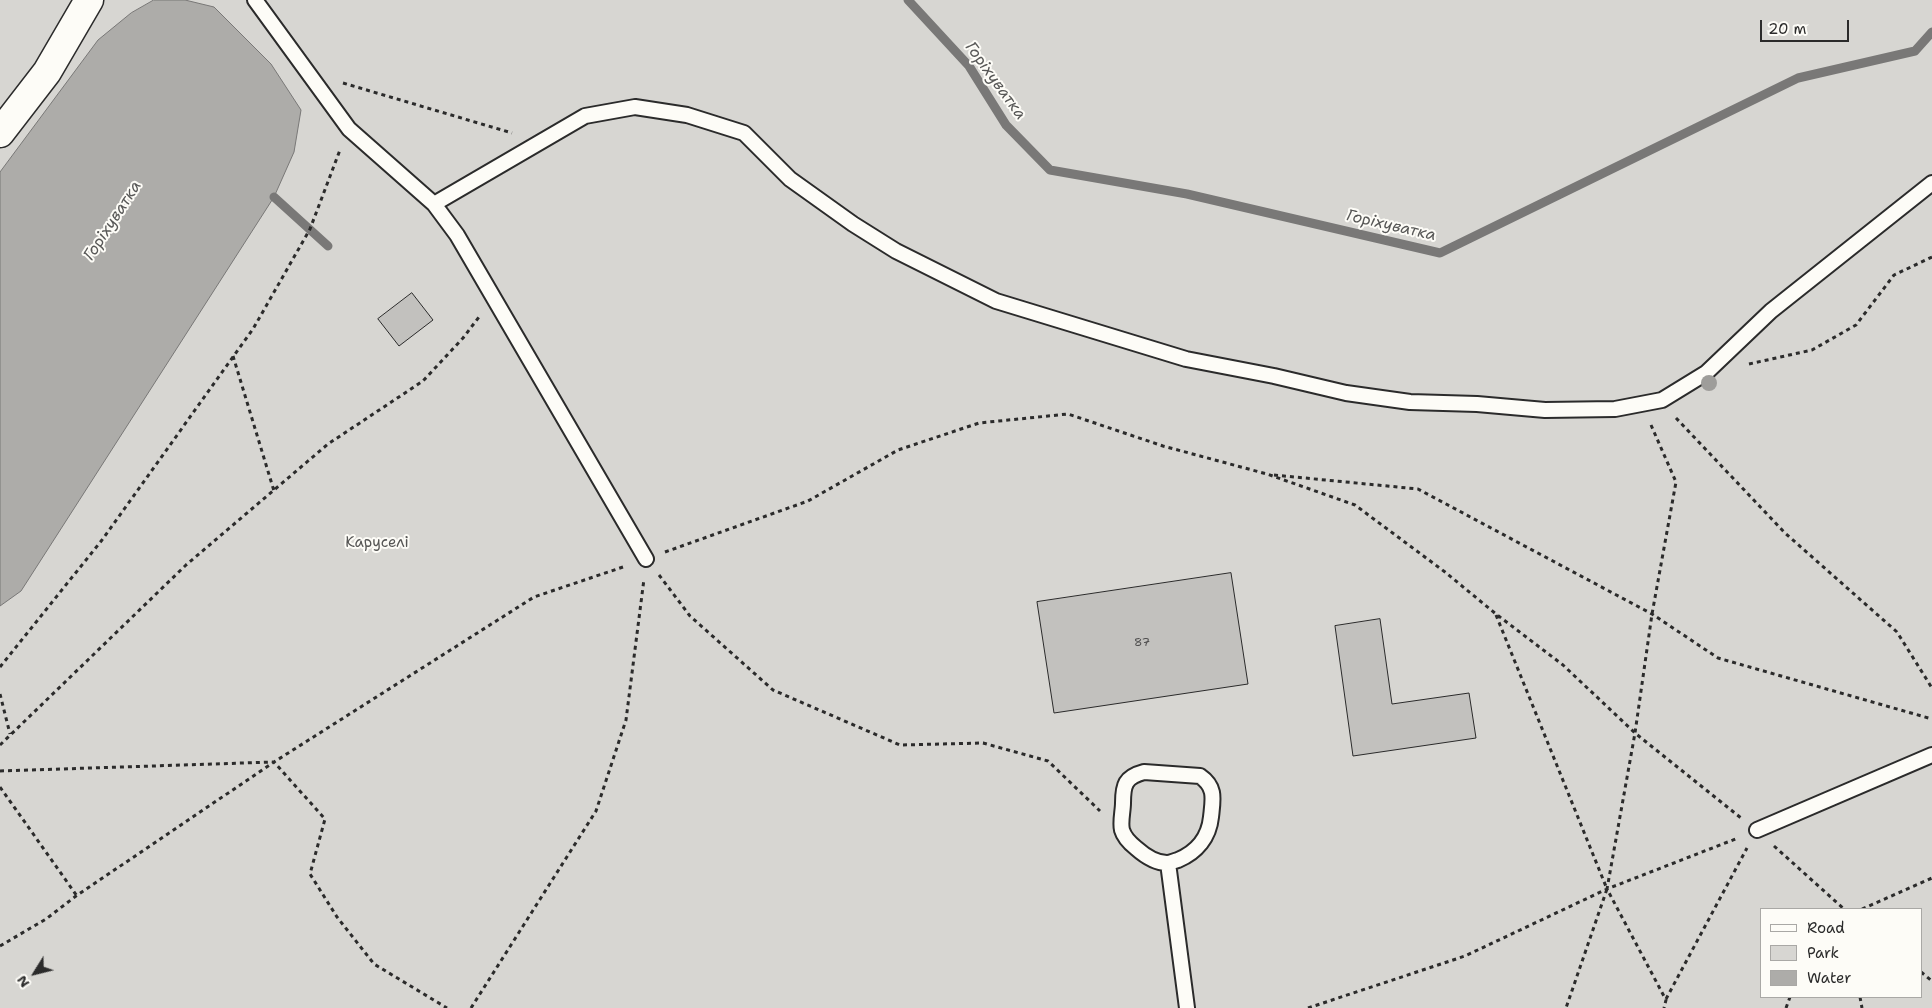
<!DOCTYPE html>
<html>
<head>
<meta charset="utf-8">
<style>
	body { margin:0 }
	#map { position:relative; width:1932px; height:1008px; overflow:hidden; background:#f5f4ef; font-family:"Shantell Sans",sans-serif }
	canvas { display:block }
	.legend { position:absolute; left:1760px; top:908px; width:162px; height:90px; box-sizing:border-box; background:#fdfcf7; border:1px solid #a9a8a5; margin:0; padding:6px 9px; list-style:none; font-size:15px; color:#2b2b2b }
	.legend li { display:flex; align-items:center; gap:10px; height:25px }
	.legend b { width:25px; border:1px solid #a9a8a5 }
	.north { position:absolute; left:10px; top:948px; width:50px; height:50px; -webkit-text-stroke:4px #fdfcf7; paint-order:stroke; rotate:234deg; font-size:14px; font-weight:700; line-height:20px; text-align:center; color:#2b2b2b }
	.north::after { content:''; display:block; margin:auto; width:18px; height:22px; background:#2b2b2b; clip-path:polygon(50% 0,100% 100%,50% 72%,0 100%) }
	.scale { position:absolute; left:1760px; top:20px; width:89px; height:22px; box-sizing:border-box; border:2px solid #2b2b2b; border-top:0; padding-left:6px; font-size:15px; line-height:18px; white-space:nowrap; color:#2b2b2b; -webkit-text-stroke:4px #fdfcf7; paint-order:stroke }
</style>
</head>
<body>
<div id="map">
<canvas width="1932" height="1008"></canvas>
<ul class="legend">
<li><b style="height:6px;background:#fdfcf7"></b>Road</li>
<li><b style="height:14px;background:#d7d6d2"></b>Park</li>
<li><b style="height:14px;background:#adaca9"></b>Water</li>
</ul>
<div class="north">N</div>
<div class="scale">20 m</div>
</div>
<script>
const context = document.querySelector('canvas').getContext('2d');
context.lineJoin = 'round';
function paint(path, color) { context.fillStyle = color; context.fill(path, 'evenodd'); }
function stroke(path, color, width, dash) { context.strokeStyle = color; context.lineWidth = width; context.lineCap = dash ? 'butt' : 'round'; context.setLineDash(dash || []); context.stroke(path); }
function drawText(font, color, halo, rows, align = 'center') {
  context.font = font + ' "Shantell Sans",sans-serif'; context.lineWidth = 4; context.setLineDash([]); context.textBaseline = 'middle'; context.strokeStyle = halo; context.fillStyle = color; for (const [text, x, y, turn = 0] of rows) {
    context.save(); context.translate(x, y); context.rotate((+turn || 0) * Math.PI / 180); context.textAlign = isNaN(turn) ? turn : align; if (halo) context.strokeText(text, 0, 0); context.fillText(text, 0, 0); context.restore();
  }
}
paint(new Path2D(`
	M0,0H1932V1008H0ZM1761,909H1921V997H1761Z`), '#d7d6d2');
const water = new Path2D(`
	M154,0H185L214,7L271,64L301,110L294,152L274,197L21,591L0,606V172L98,40L131,13Z`);
paint(water, '#adaca9');
stroke(water, '#797877', 1);
stroke(new Path2D(`
	M908,0L969,66L1006,125L1050,170L1187,194L1440,253L1798,78L1915,51L1932,32
	M274,197L328,246`), '#797877', 9);
const building = new Path2D(`
	M412,293L433,320L399,346L378,319Z
	M1231,573L1248,684L1054,713L1037,602Z
	M1380,619L1392,704L1469,693L1476,738L1353,756L1335,626Z`);
paint(building, '#c2c1be');
stroke(building, '#2b2b2b', 1);
const lane = new Path2D(`
	M255,0L349,129L434,204L457,235L646,559
	M434,204L585,116L635,107L687,115L744,133L790,179L853,224L896,251L996,301L1186,359L1274,376L1346,393L1410,402L1477,404L1545,410L1615,409L1662,400L1706,373L1771,311L1932,183
	M1144,772L1200,776C1216,787 1213,799 1211,817C1209,837 1197,852 1178,860C1174,861 1170,863 1167,863C1155,863 1145,856 1136,848C1131,844 1124,837 1122,830C1120,822 1123,811 1123,803C1123,785 1125,777 1144,772Z
	M1757,830L1932,755
	M1168,863L1187,1008`);
const street = new Path2D(`
	M0,133L47,72L89,0`);
stroke(lane, '#2b2b2b', 18);
stroke(street, '#2b2b2b', 31);
stroke(new Path2D(`
	M343,83L512,133
	M233,356L274,491
	M1749,364L1812,350L1856,325L1894,275L1932,257
	M1676,418L1785,533L1897,632L1932,688
	M1651,425L1676,482L1652,614L1635,733L1607,889L1666,1000L1664,1008
	M1274,475L1418,489L1652,614L1718,658L1932,719
	M665,552L808,501L898,450L979,423L1068,414L1163,446L1267,474L1355,505L1445,572L1496,614L1563,665L1635,733L1741,818
	M659,575L690,616L773,690L900,745L983,743L1048,761L1100,811
	M1496,615L1607,889L1566,1008
	M0,667L102,540L253,329L310,229L340,150
	M0,694L10,734
	M0,745L186,565L328,444L423,381L463,338L479,317
	M0,771L274,762L534,597L626,566
	M0,787L77,896
	M1774,846L1844,909
	M1862,909L1932,878
	M0,946L46,919L76,896L274,762L325,819L310,874L337,917L374,964L447,1008
	M1921,972L1932,981
	M1860,997L1862,1008
	M1666,999L1747,848
	M471,1008L596,811L626,720L644,579
	M1308,1008L1465,956L1607,889L1738,838
	M1786,1008L1790,997`), '#2b2b2b', 3, [4, 4]);
stroke(lane, '#fdfcf7', 14);
stroke(street, '#fdfcf7', 28);
context.fillStyle = '#9e9d9a';
for (const [x, y] of [
	[1709,383]
]) { context.beginPath(); context.arc(x, y, 8, 0, 2 * Math.PI); context.fill(); }
drawText('12px', '#515050', null, [
	["87",1142,643]
]);
drawText('15px', '#565655', '#fdfcf7', [
	["Каруселі",377,543]
]);
drawText('italic 16px', '#585857', '#fdfcf7', [
	["Горіхуватка",995,81,54],
	["Горіхуватка",113,221,-57],
	["Горіхуватка",1391,226,13]
]);
</script>
</body>
</html>
